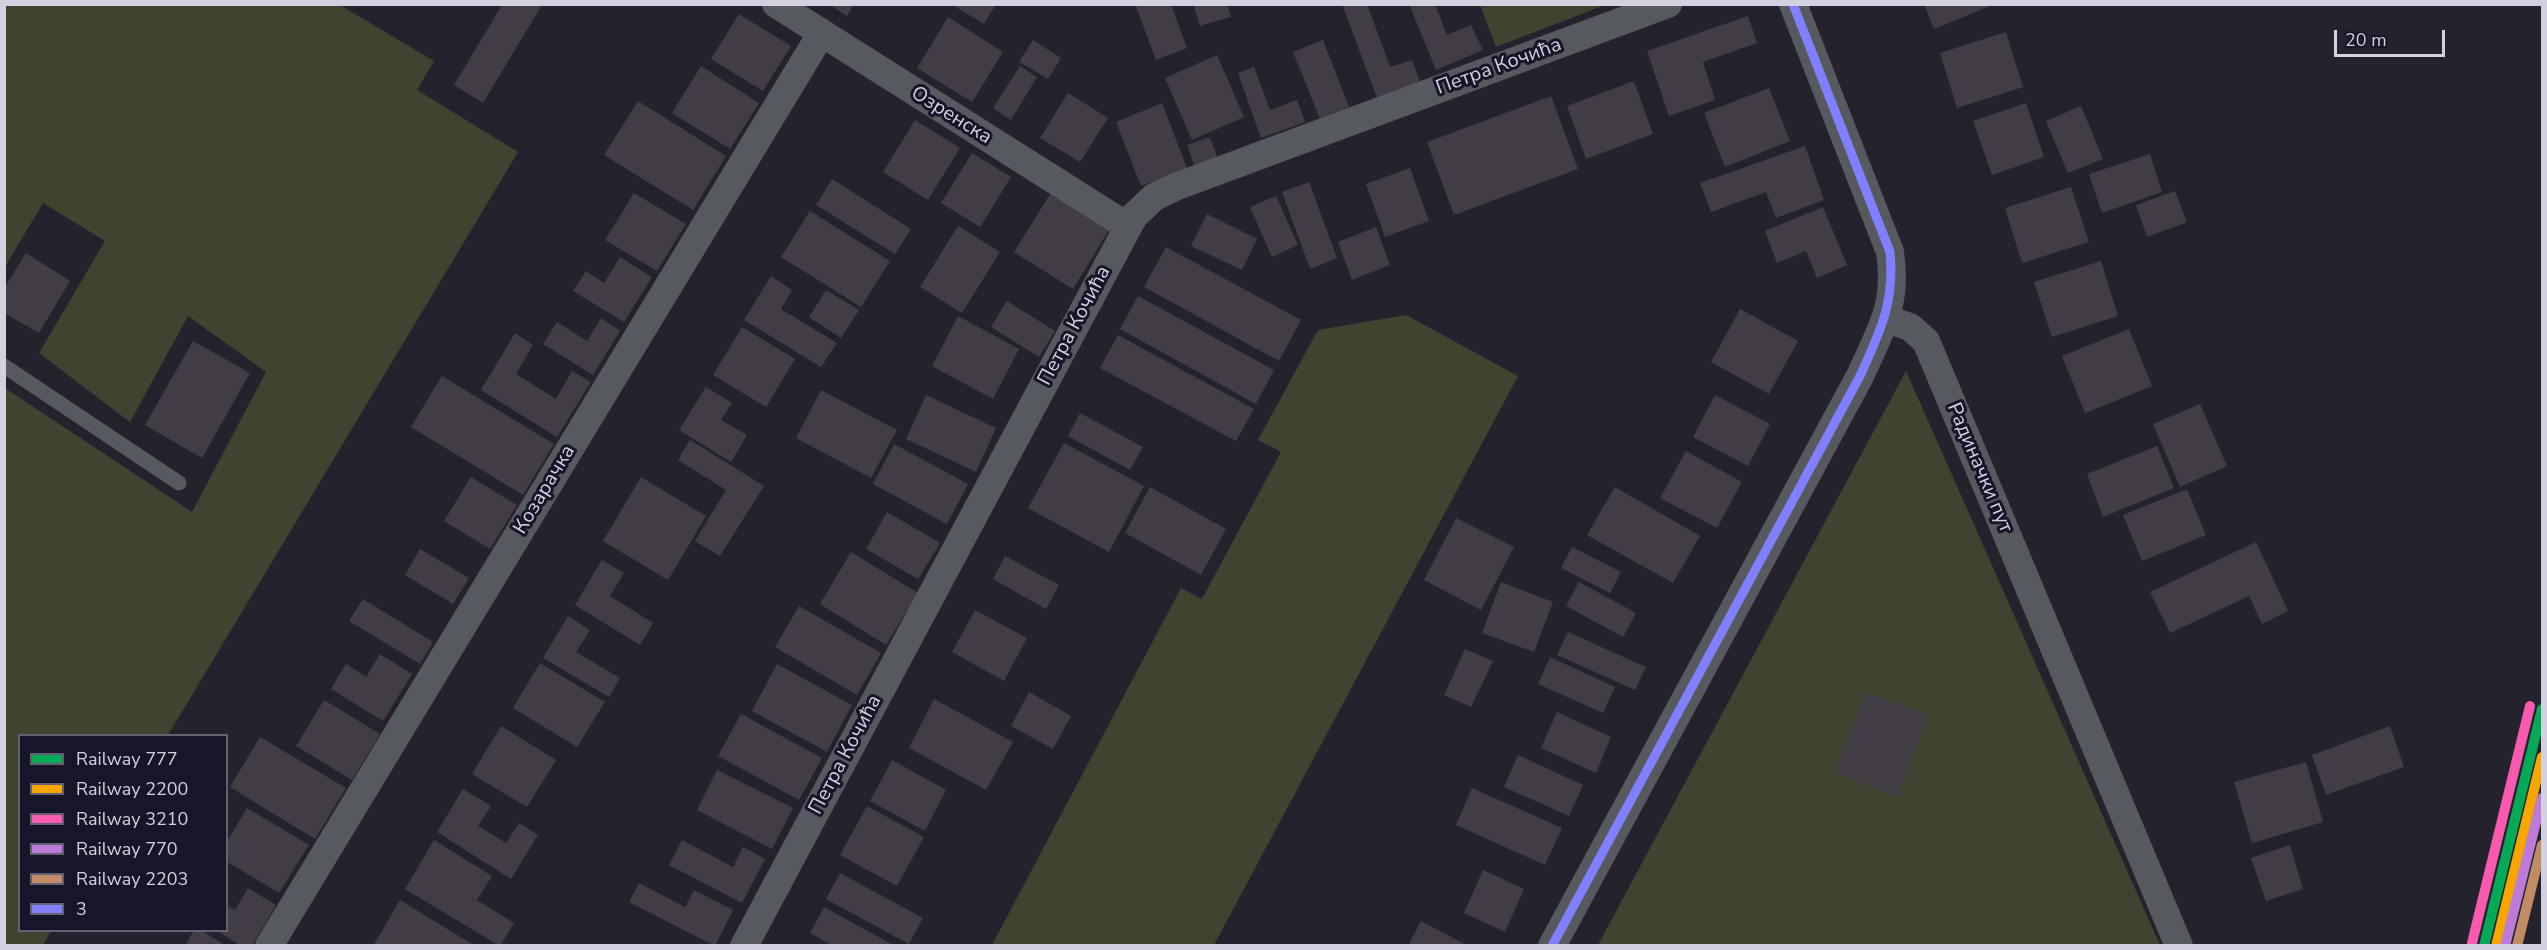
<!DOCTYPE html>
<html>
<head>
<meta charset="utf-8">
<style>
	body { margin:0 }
	#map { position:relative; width:2547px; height:950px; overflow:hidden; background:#24232d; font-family:"Nunito Sans",sans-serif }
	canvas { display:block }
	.frame { position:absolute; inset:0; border:6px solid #d2d1df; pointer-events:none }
	.legend { position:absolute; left:18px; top:734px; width:210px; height:198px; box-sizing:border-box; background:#171528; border:2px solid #626071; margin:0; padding:8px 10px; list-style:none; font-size:18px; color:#d2d1df }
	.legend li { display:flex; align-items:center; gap:12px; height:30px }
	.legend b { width:30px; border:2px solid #626071 }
	.scale { position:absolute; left:2334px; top:30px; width:111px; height:27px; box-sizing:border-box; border:3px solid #d2d1df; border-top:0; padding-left:8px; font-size:18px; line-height:21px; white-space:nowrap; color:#d2d1df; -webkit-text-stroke:4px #171528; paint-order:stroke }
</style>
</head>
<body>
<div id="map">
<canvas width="2547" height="950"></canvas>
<div class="frame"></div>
<ul class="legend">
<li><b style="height:8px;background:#06aa56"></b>Railway 777</li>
<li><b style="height:8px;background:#f7a600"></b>Railway 2200</li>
<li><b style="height:8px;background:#f75aaf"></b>Railway 3210</li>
<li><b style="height:8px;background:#bd7bd9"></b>Railway 770</li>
<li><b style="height:8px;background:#c18c65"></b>Railway 2203</li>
<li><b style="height:8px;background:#8080ff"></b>3</li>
</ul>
<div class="scale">20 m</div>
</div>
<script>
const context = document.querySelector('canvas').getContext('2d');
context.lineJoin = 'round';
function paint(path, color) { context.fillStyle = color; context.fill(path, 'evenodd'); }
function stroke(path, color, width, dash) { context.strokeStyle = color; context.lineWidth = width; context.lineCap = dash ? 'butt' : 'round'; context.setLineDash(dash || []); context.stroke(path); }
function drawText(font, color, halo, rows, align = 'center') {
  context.font = font + ' "Nunito Sans",sans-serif'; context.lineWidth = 6; context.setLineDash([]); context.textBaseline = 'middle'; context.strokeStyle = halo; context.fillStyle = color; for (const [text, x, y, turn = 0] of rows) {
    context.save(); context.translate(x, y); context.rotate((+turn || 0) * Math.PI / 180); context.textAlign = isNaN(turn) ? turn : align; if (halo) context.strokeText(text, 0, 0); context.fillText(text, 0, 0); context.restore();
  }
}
paint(new Path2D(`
	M5,4L340,5L434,61L417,90L518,152L168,735L20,736V930L51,931L42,946L5,945V388L192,512L266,372L188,316L130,422L39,353L105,241L43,203L5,267Z
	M1480,5H1605L1496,47Z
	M1406,315L1518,376L1214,945H992L1181,588L1202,599L1281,452L1258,440L1318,330Z
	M1906,371L2160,945H1598Z`), '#414331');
paint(new Path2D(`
	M829,4H854L847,16Z
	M951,4H996L984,24Z
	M1135,4H1171L1187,48L1156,60Z
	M1193,4H1227L1231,17L1200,26Z
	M1342,4H1367L1390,67L1412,60L1420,82L1377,98Z
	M1409,4H1435L1447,35L1471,25L1483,50L1436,70Z
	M1924,4H1992V5L1934,29Z
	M502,5H542L483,103L454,85Z
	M739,14L791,46L763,91L711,59Z
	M1748,16L1757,43L1703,62L1715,100L1669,116L1647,51Z
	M948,17L1003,52L972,102L917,68Z
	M2006,32L2023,87L1957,108L1940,53Z
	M1033,40L1061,58L1048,79L1019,62Z
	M1323,40L1349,107L1320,119L1293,52Z
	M1217,55L1244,117L1192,140L1165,78Z
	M701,66L759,103L730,149L672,113Z
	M1020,66L1037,77L1011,120L993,108Z
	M1254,67L1270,110L1297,100L1305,122L1261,138L1238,73Z
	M1634,81L1653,134L1586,159L1567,106Z
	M1769,88L1790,141L1725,167L1704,113Z
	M1068,93L1108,118L1080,162L1040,138Z
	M1551,96L1578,169L1454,215L1427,142Z
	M638,101L726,156L693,210L604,155Z
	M1162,103L1187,168L1141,186L1116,122Z
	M2026,103L2044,157L1992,175L1973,121Z
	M2081,106L2103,159L2068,173L2046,121Z
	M915,120L960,148L928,200L883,172Z
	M1210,137L1219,162L1196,170L1187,145Z
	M1805,146L1824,200L1776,218L1766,192L1711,212L1700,183Z
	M972,153L1011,177L980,227L941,203Z
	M2150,154L2162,192L2102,213L2089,174Z
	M1410,168L1429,221L1385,237L1366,184Z
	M832,179L911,229L895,254L816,205Z
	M1309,182L1337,258L1310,269L1282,192Z
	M2071,187L2089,242L2022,263L2005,208Z
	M1052,191L1111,227L1073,289L1014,252Z
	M2175,191L2187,222L2147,237L2136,205Z
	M634,193L686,224L657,271L605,240Z
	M1276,196L1298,245L1272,257L1250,207Z
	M1823,207L1847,265L1817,278L1806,251L1777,263L1765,231Z
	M810,211L890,261L861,307L781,257Z
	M1207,214L1257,239L1242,270L1191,246Z
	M958,226L1000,252L962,313L920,287Z
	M1376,227L1390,265L1352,280L1338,242Z
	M1166,247L1301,320L1279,361L1144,287Z
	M26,253L70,281L39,333L4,313V288Z
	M620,257L652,277L624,322L573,291L586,271L604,283Z
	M2101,261L2118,316L2052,337L2034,282Z
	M771,276L792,290L781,309L837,343L821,367L744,320Z
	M826,290L859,310L841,338L809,317Z
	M1138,296L1274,370L1256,404L1120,329Z
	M1007,301L1055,331L1039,357L991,327Z
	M1740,309L1798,341L1769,394L1711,362Z
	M958,316L1019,349L993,399L932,366Z
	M601,318L620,331L593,375L543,344L557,322L587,341Z
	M742,327L795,359L766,407L713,375Z
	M2129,329L2152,386L2085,413L2062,356Z
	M515,333L533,345L516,374L556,399L572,371L591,382L557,437L481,390Z
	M1118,335L1254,409L1236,441L1100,368Z
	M193,341L250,373L202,458L145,425Z
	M442,376L554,444L523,495L411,427Z
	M706,387L732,403L721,420L747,435L731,462L679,430Z
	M821,390L897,430L871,478L796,438Z
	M926,395L996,428L976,472L906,439Z
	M1715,395L1770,424L1748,466L1693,437Z
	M2200,404L2227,466L2180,487L2153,424Z
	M1080,413L1143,447L1130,470L1068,436Z
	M690,440L764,486L720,556L695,541L726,490L678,460Z
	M1064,443L1144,486L1109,552L1028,508Z
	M894,444L968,484L947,524L873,484Z
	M2157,446L2174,488L2103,517L2087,474Z
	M1686,451L1742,482L1717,528L1660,498Z
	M471,477L517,505L490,549L444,521Z
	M641,477L706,516L668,580L603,541Z
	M1150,487L1226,529L1201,575L1125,533Z
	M1615,487L1700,536L1673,583L1587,535Z
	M2187,489L2206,535L2142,561L2123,515Z
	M887,512L940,543L918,579L866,549Z
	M1456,518L1514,547L1481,610L1424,580Z
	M2256,542L2288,611L2262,624L2249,596L2170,633L2150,592Z
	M1572,547L1621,572L1610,593L1561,568Z
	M420,549L469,578L453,604L405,575Z
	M851,552L918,593L886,645L820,604Z
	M1005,556L1059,585L1046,609L993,579Z
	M602,560L624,573L610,596L653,623L640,645L575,605Z
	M1501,582L1553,602L1534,652L1482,633Z
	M1579,582L1636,613L1623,637L1566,606Z
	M363,599L433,642L420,664L349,621Z
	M799,606L881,653L857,695L775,647Z
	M975,610L1027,638L1004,681L952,652Z
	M568,616L590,630L576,652L620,678L609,697L543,658Z
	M1568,632L1646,667L1635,690L1557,655Z
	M1465,649L1493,661L1471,707L1444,695Z
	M380,654L412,674L383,721L331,689L346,664L366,677Z
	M1550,657L1615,687L1603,713L1538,684Z
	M540,663L605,702L577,747L513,708Z
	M777,664L852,705L827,752L752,711Z
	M1029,692L1071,716L1053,749L1011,726Z
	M1866,692L1928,716L1897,797L1835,772Z
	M934,699L1013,742L986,790L909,748Z
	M324,700L380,734L352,780L296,746Z
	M1557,712L1611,737L1596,773L1541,748Z
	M741,714L822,758L799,800L718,756Z
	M501,726L556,760L527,807L472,774Z
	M2390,726L2404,767L2326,795L2312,755Z
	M260,737L346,788L315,839L230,787Z
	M1518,755L1583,785L1569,816L1504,787Z
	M892,760L946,790L925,831L870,801Z
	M2306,762L2323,822L2252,843L2234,782Z
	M717,770L793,808L772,849L697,810Z
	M1472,788L1562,828L1545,865L1456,825Z
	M463,789L491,806L478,826L506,843L519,823L538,835L511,879L437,832Z
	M867,806L924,837L897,886L840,855Z
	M247,808L309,845L279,893L226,861V843Z
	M434,840L492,876L477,900L514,923L500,946L405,889Z
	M682,840L733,867L743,847L765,859L742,903L669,865Z
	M2290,845L2303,889L2266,901L2251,858Z
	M1483,870L1524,889L1505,932L1464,913Z
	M840,873L923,918L909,944L826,899Z
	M639,883L685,907L694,890L733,910L715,946L629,902Z
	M248,888L276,905L252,946H241L216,930H226V905L235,910Z
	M400,900L475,946H373Z
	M824,907L895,946H833L810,933Z
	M1421,921L1468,946H1408Z
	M194,930H201L226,946H185Z`), '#423c45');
stroke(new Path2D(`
	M4,366L179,483`), '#56595d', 15);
stroke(new Path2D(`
	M776,4L1127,226
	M1886,319L1910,327L1926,341L2179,946
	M269,946L821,34
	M744,946L1134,216L1154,197L1175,187L1668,4
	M1552,946L1860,376C1881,329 1898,305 1890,252L1793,4`), '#56595d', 28);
stroke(new Path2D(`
	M1552,946L1860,376C1880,332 1895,302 1890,252L1793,4`), '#8080ff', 9);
stroke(new Path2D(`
	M2484,946L2542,709`), '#06aa56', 10);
stroke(new Path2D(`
	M2496,946L2542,757`), '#f7a600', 10);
stroke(new Path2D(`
	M2472,943L2530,706`), '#f75aaf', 10);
stroke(new Path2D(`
	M2505,946L2542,798`), '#bd7bd9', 10);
stroke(new Path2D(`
	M2517,946L2542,845`), '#c18c65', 10);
drawText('20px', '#d2d1df', '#171528', [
	["Петра Кочића",1499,67,-20],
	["Озренска",951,116,32],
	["Петра Кочића",1075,326,-62],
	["Радиначки пут",1979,468,67],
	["Козарачка",545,490,-59],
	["Петра Кочића",846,755,-62]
]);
</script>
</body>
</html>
